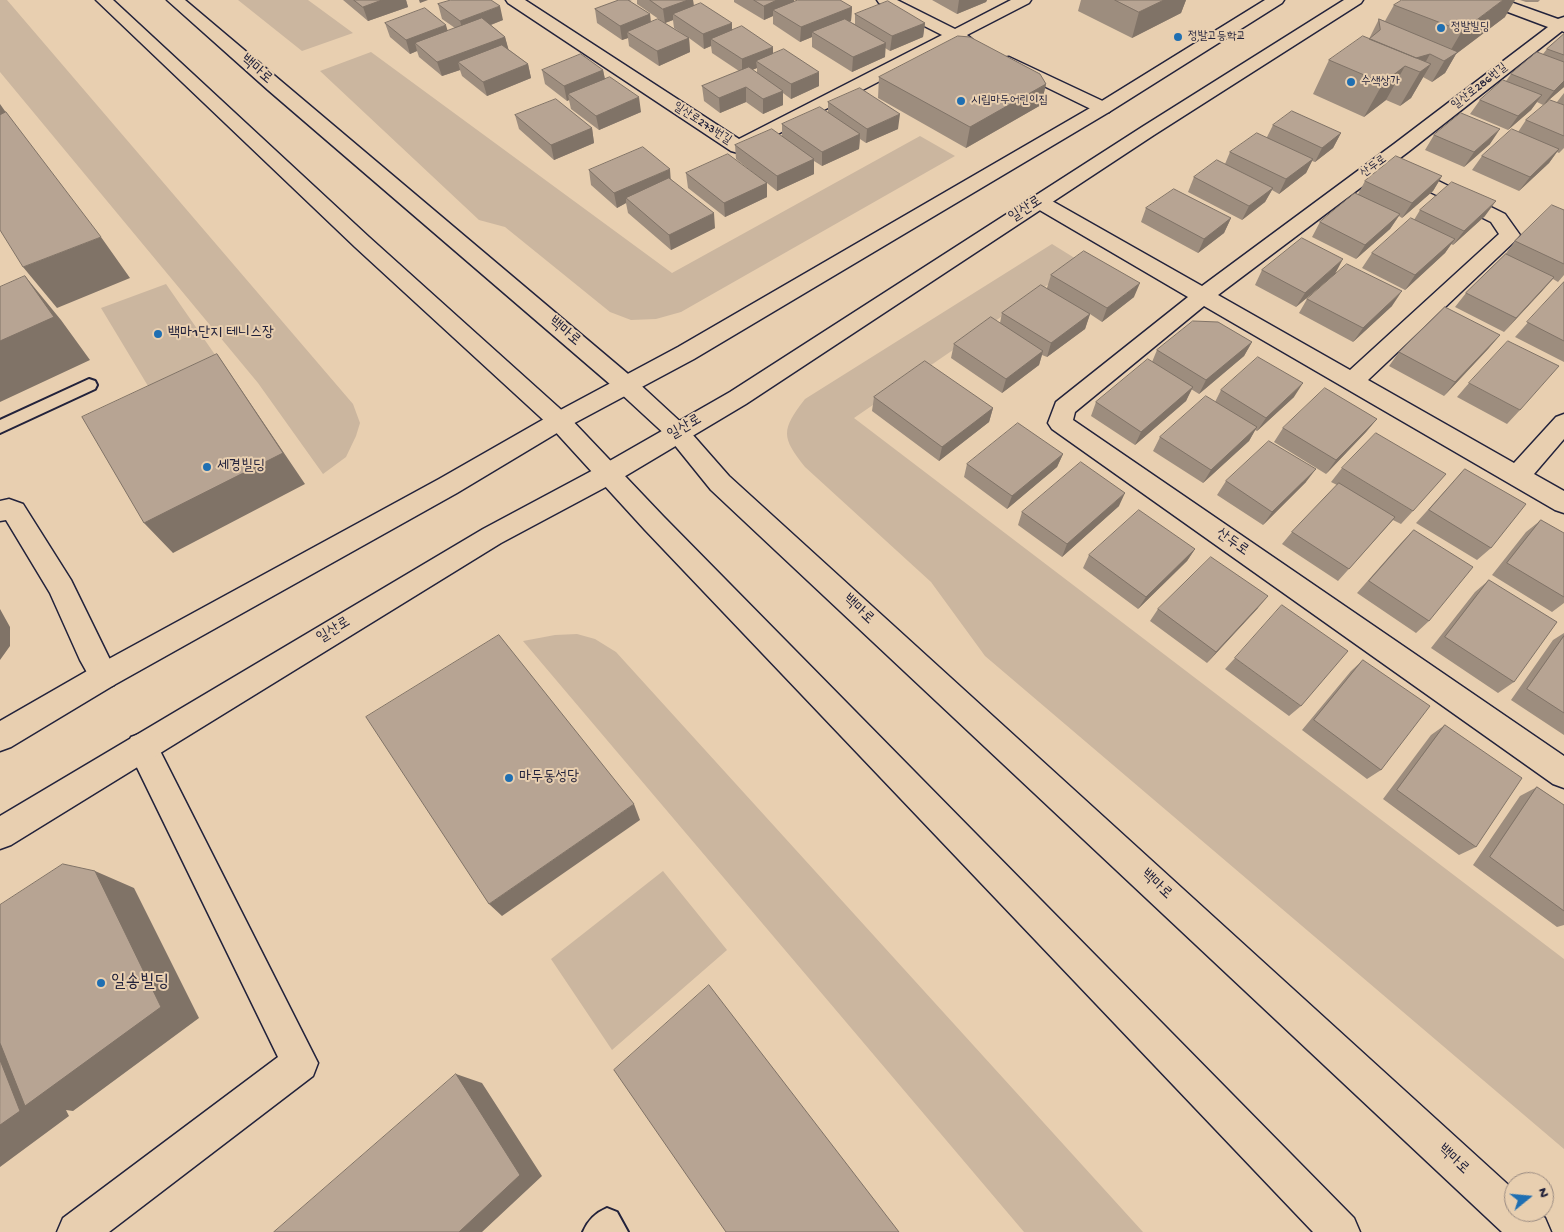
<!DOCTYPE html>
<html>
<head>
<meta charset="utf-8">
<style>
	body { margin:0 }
	#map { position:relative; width:1564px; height:1232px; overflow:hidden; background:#e8cfb0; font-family:"Gochi Hand",sans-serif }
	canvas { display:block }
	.north { position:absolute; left:1504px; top:1172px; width:50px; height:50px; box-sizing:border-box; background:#e8cfb0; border:1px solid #998a81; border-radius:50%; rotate:73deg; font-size:14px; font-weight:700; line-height:20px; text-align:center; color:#22223b }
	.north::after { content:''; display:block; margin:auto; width:18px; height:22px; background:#1f6fb2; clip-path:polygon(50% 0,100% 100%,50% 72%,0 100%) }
</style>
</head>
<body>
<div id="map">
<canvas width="1564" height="1232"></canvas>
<div class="north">N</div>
</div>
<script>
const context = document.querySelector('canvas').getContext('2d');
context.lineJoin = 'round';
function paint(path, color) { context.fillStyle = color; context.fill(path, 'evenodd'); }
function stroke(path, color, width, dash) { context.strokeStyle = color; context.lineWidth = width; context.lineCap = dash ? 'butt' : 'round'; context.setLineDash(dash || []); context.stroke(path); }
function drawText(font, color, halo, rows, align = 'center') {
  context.font = font + ' "Gochi Hand","Poor Story",sans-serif'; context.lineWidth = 4; context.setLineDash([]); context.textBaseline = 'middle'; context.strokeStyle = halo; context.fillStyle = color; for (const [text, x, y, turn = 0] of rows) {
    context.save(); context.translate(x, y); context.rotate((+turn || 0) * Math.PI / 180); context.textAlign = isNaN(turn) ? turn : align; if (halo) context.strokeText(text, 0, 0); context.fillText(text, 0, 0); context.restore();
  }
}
paint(new Path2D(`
	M0,0H7L353,404L360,423L356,436L346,457L323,474L258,383L0,72Z
	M238,0H308L353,33L302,51Z
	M371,52L672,273L920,136L955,156L681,312L656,319L631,320L610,312L505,227L479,220L320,71Z
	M1052,244L1081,262L854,418L1564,959V1149L985,656L931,582L805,467C781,437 781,430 805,399Z
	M166,284L218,359L151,391L101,308Z
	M577,634L595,639L616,652L1143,1232H1024L523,641L555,635Z
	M663,871L727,950L612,1050L551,959Z`), '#cbb69f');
const service = new Path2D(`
	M89,379L95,381L97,385L95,389L0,433V420Z
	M607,1208L617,1212L628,1232H583C588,1220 595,1213 607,1208Z`);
const minor = new Path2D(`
	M506,0H525L739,139L942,35L879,3L877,0H897L955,29L1011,0H1031L1029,3L967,35L974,41L972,45L966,46L955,42L745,151L738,153L731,151L508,3Z
	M1482,0H1505L1558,19L1564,17V32L1562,31L1408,152L1218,295L1350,370L1499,234L1491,222L1396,175L1393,171L1396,167L1403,165L1410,167L1505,214L1520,235L1517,239L1368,380L1514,463L1556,417L1564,414V439L1534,474L1564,491V513L1555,510L1204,306L1075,412L1073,420L1564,756V788L1553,784L1052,429L1048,423L1056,402L1188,297L1031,205L1028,201L1031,197L1038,195L1045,197L1202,286L1394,144L1548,27L1484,3Z
	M1009,57L1109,104L1112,108L1109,112L1103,113L1097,112L1003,66L1000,62L1003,58Z
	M9,499L23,504L71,580L118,676L114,685L104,689L94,685L80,660L50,593L6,520L0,521V501Z
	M142,733L153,737L318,1063L313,1076L109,1232H57L63,1218L278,1057L127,747L131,737Z`);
const secondary = new Path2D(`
	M96,0H113L369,237L567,415L663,516L1354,1218L1360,1232H1313L645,530L551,427L355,247Z
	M167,0H185L634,379L685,426L729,476L1514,1190V1212H1538L1545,1218L1551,1232H1502L711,490L669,438L618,391L268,90Z`);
const primary = new Path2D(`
	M1265,0H1284L1282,3L1109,112L694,359L567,427L457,493L114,685L11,747L0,751V721L94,667L439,479L551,415L678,347L1097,104Z
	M1344,0H1363L1361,3L1154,135L746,404L617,481L501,543L11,845L0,849V816L483,529L599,467L730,392L1142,127Z`);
stroke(service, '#22223b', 4);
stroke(minor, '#22223b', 3);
stroke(secondary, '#22223b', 3);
stroke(primary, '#22223b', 3);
paint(service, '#e8cfb0');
paint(minor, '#e8cfb0');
paint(secondary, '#e8cfb0');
paint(primary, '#e8cfb0');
paint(new Path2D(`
	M343,0H406L408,7L368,21Z
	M619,0H632L629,1L650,14L651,22H663L637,4V0H693L694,5L732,30L773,54L819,86L791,99L783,93V105L763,114L746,102L720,113L704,101L702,86L739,71L712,53L711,46L704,49L689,38L690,52L659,66L629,46L628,38L622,40L597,23L595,9ZM673,20L674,28L686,36L665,23ZM757,68V73L752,70Z
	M734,0H794V2L852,7L851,21L850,22L855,24V14L925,23L923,37L890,51L885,48V57L852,72L812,47V37L800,42L773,24V16L764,20L734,2Z
	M932,0H987L986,2L957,14Z
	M1081,0H1186L1181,13L1132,38L1078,11Z
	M1520,0H1540L1538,2H1526Z
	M438,4L503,20L491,25L505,37L508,49L528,64L531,78L487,96L462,76L460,70L442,76L419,57L417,51L410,54L390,37L385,23L448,31L455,28L442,19Z
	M1394,5L1505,17L1456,54L1445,73L1432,82L1423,77L1411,98L1400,106L1386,100L1364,117L1313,94L1329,60L1369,39L1379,19L1385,21Z
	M1564,34V87L1543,105L1537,102L1531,110L1508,130L1470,114L1480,100L1506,81L1511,74L1543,54L1547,49Z
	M542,70H603L605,79L641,112L599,130L571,109L569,100L567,101L545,84Z
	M879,77L1046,84L1041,105L966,148L878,98Z
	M1564,93V148L1559,153L1557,152L1549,163L1519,191L1472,170L1482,156L1518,132L1526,120L1557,102Z
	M828,102L898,129L866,143L860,139L859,149L822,166L814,161V174L777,191L767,183V197L725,217L688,188L686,173L761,179L736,159L735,145L782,136V124L828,112Z
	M515,115L592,128L594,143L554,160L519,129Z
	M1273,125L1341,133L1333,148L1315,162L1312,161L1306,173L1279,194L1272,190L1265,202L1242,220L1188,192L1194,177L1225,164L1230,152L1267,137Z
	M1434,135L1490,144L1464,167L1425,150Z
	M589,170L671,179L715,228L671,250L628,213L626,203L617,208L591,185Z
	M1442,176L1433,191L1402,218L1399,216L1390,229L1356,259L1312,237L1320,222L1358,194L1365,181Z
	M1146,208L1231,218L1224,233L1198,253L1141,222Z
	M1420,210L1485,216L1453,245L1451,244L1445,253L1405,290L1362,268L1372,253L1414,220Z
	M1564,210V275L1558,282L1553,279L1542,291L1504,332L1455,307L1466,293L1504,256L1515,241Z
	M1262,270L1335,274L1296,307L1255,285Z
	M1051,275L1134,297L1102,322L1090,314L1085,329L1047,357L1042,355L1039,365L1002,393L951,358L954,344L1000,323L1002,313L1047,288Z
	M1564,282V362L1515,337Z
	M1307,299L1392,306L1353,342L1299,313Z
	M1500,335L1488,349L1444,396L1389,366L1399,352Z
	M1252,342L1244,356L1199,394L1191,389L1186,401L1135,445L1091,416L1096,402L1152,362L1157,350Z
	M1469,383L1520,410L1507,424L1457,397Z
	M1221,390L1294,397L1257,431L1255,430L1249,441L1203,483L1153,451L1160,437L1215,402Z
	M874,397L993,408L989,422L939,461L872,411Z
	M1377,419L1366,432L1326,474L1274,442L1283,428Z
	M1063,454L1057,467L1007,509L964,477L967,464Z
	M1342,468L1413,511L1401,524L1393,520L1338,581L1282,544L1292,532L1337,485L1331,482Z
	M1465,469L1491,548L1477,560L1416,523Z
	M1226,481L1306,482L1263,525L1217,495Z
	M1119,506L1062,557L1018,525L1022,512Z
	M1541,520L1564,597V603L1552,612L1492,575L1526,532Z
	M1414,530L1429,621L1416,633L1357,593L1401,543Z
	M1195,549L1187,561L1138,609L1083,568L1089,555Z
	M1489,580L1514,682L1498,693L1431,648L1475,592Z
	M1258,608L1207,663L1150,621L1158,609Z
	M1564,633V735L1511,700L1553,640Z
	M1235,658L1301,706L1289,716L1225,669Z
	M1363,660L1381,770L1367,779L1302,730L1351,671Z
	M1445,725L1476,847L1459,855L1383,799L1431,735Z
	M1537,787L1564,805V925L1557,927L1473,865L1520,796Z`), '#9d8d7e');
paint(new Path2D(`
	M382,0H406L408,7L368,21L363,7Z
	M419,0H428L420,3Z
	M688,0H693L694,12L673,14V20L665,23L663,9Z
	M777,0H794V7L773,10V16L764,20V6Z
	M959,0H987L986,2L957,14Z
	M1164,0H1186L1181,13L1132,38L1139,12Z
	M1503,0H1515L1505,17L1456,54L1445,73L1432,82L1462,31Z
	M500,6L503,20L464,35L460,21Z
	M852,7L851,21L817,35L812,32V37L800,42L801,27Z
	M650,14L651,29L627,32L628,38L622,40L620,26Z
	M732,23V37L711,39V46L704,49L703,34Z
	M925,23L923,37L890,51L892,36Z
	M446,25L450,39L415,43L417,51L410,54L406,40Z
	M505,37L509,51L458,62L460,70L442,76L437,62Z
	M689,38L690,52L659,66L657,51Z
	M886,43L885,57L852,72L853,57Z
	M773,47V61H756L757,68L742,74V59Z
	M1430,54L1420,72L1405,66L1386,100L1364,117L1383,83L1396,63Z
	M528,64L531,78L487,96L483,82Z
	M1431,64L1411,98L1400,106L1420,72Z
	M603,70L606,85L568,94L569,100L567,101L564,86Z
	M819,72V86L791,99V84Z
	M1564,81V87L1543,105L1554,91Z
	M1046,84L1041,105L966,148L970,127Z
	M746,87V102L720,113L719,98Z
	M783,91V105L763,114V99Z
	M1542,95L1531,110L1508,130L1518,116Z
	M639,97L641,112L599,130L596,116Z
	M0,104L17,128L0,134Z
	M900,114L898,129L866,143L867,129Z
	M592,128L594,143L554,160L551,145Z
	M1500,129L1490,144L1464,167L1474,152Z
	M1341,133L1333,148L1315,162L1322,148Z
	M860,134L859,149L822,166V152Z
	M1559,149L1549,163L1519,191L1530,177Z
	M814,159V174L777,191V176Z
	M1313,159L1306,173L1279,194L1286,179Z
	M670,169L671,183L626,198V203L617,208L614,193Z
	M1442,176L1433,191L1402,218L1412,203Z
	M767,183V197L725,217L724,203Z
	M1273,188L1265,202L1242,220L1249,206Z
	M1496,201L1485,216L1453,245L1464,231Z
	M714,213L715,228L671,250L669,235Z
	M1400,214L1390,229L1356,259L1365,245Z
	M1231,218L1224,233L1198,253L1204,239Z
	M101,237L130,278L57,308L23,267Z
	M1455,239L1445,253L1405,290L1415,275Z
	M1343,259L1335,274L1296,307L1305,293Z
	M25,276L61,320L90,360L0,402V341Z
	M1554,277L1542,291L1504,332L1516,318Z
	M1140,283L1134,297L1102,322L1107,308Z
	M1402,291L1392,306L1353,342L1363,328Z
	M1090,314L1085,329L1047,357L1051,343Z
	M1500,335L1488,349L1444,396L1455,382Z
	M1252,342L1244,356L1199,394L1206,380Z
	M1043,351L1039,365L1002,393L1006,379Z
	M217,354L305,484L173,553L144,523Z
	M1303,383L1294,397L1257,431L1266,418Z
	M1193,387L1186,401L1135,445L1141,432Z
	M993,408L989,422L939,461L942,447Z
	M1377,419L1366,432L1326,474L1336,460Z
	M1257,427L1249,441L1203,483L1211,470Z
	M1063,454L1057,467L1007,509L1012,496Z
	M1316,469L1306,482L1263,525L1272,512Z
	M1125,493L1119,506L1062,557L1067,544Z
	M1195,549L1187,561L1138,609L1146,597Z
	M1268,596L1258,608L1207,663L1216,652Z
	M0,609L10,627V646L0,660Z
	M634,804L640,820L502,916L489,904Z
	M95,871L134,888L199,1018L73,1111L66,1110L69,1116L0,1167V951Z
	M456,1074L482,1083L542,1176L482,1232H459Z`), '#807367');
const building = new Path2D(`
	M354,0H382L363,7Z
	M451,0H491L500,6L460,21L438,4Z
	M619,0H628L650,14L620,26L595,9Z
	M650,0H688L663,9Z
	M754,0H777L764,6Z
	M798,0H840L852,7L801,27L773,10Z
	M1115,0H1164L1139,12Z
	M1402,0H1503L1462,31L1394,5Z
	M888,1L925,23L892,36L855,14Z
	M701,3L732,23L703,34L673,14Z
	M425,8L446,25L406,40L385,23Z
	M482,18L505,37L437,62L415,43Z
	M658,19L689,38L657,51L627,32Z
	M845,19L886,43L853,57L812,32Z
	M1379,19L1458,52L1444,61L1430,54L1416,58L1369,39L1380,30Z
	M742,26L773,47L742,59L711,39Z
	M1564,34V55L1547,49Z
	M958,36L970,37L1040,74L1046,84L970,127L879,77Z
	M1363,36L1431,64L1420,72L1405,66L1383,83L1329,60Z
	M502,45L528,64L483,82L458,62Z
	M784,49L819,72L791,84L756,61Z
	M1537,52L1564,62V81L1554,91L1511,74Z
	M581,54L603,70L564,86L542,70Z
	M749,67L783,91L763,99L746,87L719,98L702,86Z
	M610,77L639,97L596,116L568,94Z
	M1503,80L1542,95L1518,116L1480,100Z
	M860,88L900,114L867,129L828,102Z
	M556,99L592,128L551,145L515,115Z
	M1550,100L1564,105V136L1526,120Z
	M820,107L860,134L822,152L782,124Z
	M1292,111L1341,133L1322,148L1273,125Z
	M6,112L101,237L23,267L0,230V115Z
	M1461,113L1500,129L1474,152L1434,135Z
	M772,129L814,159L777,176L735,145Z
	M1512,129L1559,149L1530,177L1482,156Z
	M1257,133L1313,159L1286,179L1230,152Z
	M643,147L670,169L614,193L589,170Z
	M728,154L767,183L724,203L686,173Z
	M1396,156L1442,176L1412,203L1365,181Z
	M1217,160L1273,188L1249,206L1194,177Z
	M669,178L714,213L669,235L626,198Z
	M1452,182L1496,201L1464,231L1420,210Z
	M1174,189L1231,218L1204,239L1146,208Z
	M1355,193L1400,214L1365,245L1320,222Z
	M1552,205L1564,210V264L1515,241Z
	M1411,218L1455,239L1415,275L1372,253Z
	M1302,238L1343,259L1305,293L1262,270Z
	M1084,251L1140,283L1107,308L1051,275Z
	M1506,254L1554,277L1516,318L1466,293Z
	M1347,264L1402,291L1363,328L1307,299Z
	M25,276L54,317L0,341V287Z
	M1564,282V341L1527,322Z
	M1041,285L1090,314L1051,343L1002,313Z
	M1445,307L1500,335L1455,382L1399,352Z
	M991,317L1043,351L1006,379L954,344Z
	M1193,321L1218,322L1252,342L1206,380L1157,350Z
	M1508,341L1559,366L1520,410L1469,383Z
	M217,354L283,453L144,523L82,417Z
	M1258,357L1303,383L1266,418L1221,390Z
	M1148,359L1193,387L1141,432L1096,402Z
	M925,361L993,408L942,447L874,397Z
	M1325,388L1377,419L1336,460L1283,428Z
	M1206,396L1257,427L1211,470L1160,437Z
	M1018,423L1063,454L1012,496L967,464Z
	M1376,433L1446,474L1413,511L1342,468Z
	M1269,441L1316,469L1272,512L1226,481Z
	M1081,462L1125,493L1067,544L1022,512Z
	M1465,469L1526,504L1491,548L1429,510Z
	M1339,483L1395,517L1349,569L1292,532Z
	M1139,510L1195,549L1146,597L1089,555Z
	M1541,520L1564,533V597L1507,563Z
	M1414,530L1473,567L1429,621L1369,581Z
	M1211,557L1268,596L1216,652L1158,609Z
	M1489,580L1557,622L1514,682L1445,637Z
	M1282,605L1348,651L1301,706L1235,658Z
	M499,635L634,804L489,904L366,717Z
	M1564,636V713L1527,689Z
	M1363,660L1430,706L1381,770L1314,720Z
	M1445,725L1522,778L1476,847L1397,790Z
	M1537,787L1564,805V911L1490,857Z
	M63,864L95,871L161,1007L25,1106L0,1043V905Z
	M709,985L899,1232H726L614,1070Z
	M0,1060L20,1111L0,1125Z
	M456,1074L520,1175L459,1232H274Z`);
paint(building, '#b7a493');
stroke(building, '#807367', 1);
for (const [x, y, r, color] of [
	[1441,28,5,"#1f6fb2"],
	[1178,37,5,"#1f6fb2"],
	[1351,82,5,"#1f6fb2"],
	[961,101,5,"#1f6fb2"],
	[158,334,5,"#1f6fb2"],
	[207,467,5,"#1f6fb2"],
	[509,778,5,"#1f6fb2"],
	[101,983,5,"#1f6fb2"]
]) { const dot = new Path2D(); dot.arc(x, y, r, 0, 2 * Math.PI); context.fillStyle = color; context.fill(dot); stroke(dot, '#e8cfb0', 2); }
drawText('12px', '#22223b', '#e8cfb0', [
	["정발빌딩",1451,28],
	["정발고등학교",1188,37],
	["수색상가",1361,82],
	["시립마두어린이집",971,101]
], 'left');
drawText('12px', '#22223b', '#e8cfb0', [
	["일산로286번길",1480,87,-38],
	["일산로273번길",702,124,33],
	["산두로",1374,167,-36]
]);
drawText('15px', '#22223b', '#e8cfb0', [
	["백마로",256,70,41],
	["일산로",1026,210,-33],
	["백마로",564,332,40],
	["일산로",685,428,-30],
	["산두로",1232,543,35],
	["백마로",858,610,43],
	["일산로",334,631,-31],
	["백마로",1156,885,43],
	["백마로",1453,1160,43]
]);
drawText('15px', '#22223b', '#e8cfb0', [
	["백마1단지 테니스장",168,334],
	["세경빌딩",217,467],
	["마두동성당",519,778]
], 'left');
drawText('18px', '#22223b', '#e8cfb0', [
	["일송빌딩",111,983]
], 'left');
</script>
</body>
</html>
